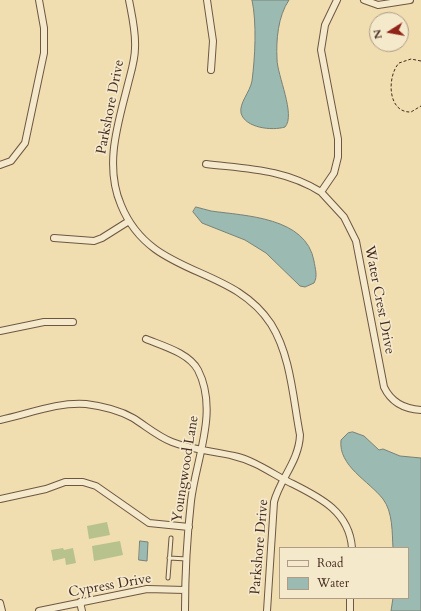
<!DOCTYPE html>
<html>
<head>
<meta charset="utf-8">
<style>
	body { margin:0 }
	#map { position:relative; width:421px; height:611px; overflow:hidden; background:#f0ddb0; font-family:Cardo,serif }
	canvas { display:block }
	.legend { position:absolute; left:279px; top:547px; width:130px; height:52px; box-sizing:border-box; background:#f5e9cc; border:1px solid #ae9c86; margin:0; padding:5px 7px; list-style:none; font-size:12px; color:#43291e }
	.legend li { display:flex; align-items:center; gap:8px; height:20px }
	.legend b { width:20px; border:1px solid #ae9c86 }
	.north { position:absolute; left:369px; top:12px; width:40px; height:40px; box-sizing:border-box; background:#f5e9cc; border:1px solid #ae9c86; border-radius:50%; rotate:259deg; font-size:11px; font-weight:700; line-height:16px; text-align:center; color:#43291e }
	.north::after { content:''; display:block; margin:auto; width:14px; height:18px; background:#8f2418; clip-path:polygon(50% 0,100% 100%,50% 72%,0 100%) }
</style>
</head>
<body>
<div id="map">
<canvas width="421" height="611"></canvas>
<ul class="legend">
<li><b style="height:5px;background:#f5e9cc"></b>Road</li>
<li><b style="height:11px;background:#9bbbb2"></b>Water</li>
</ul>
<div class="north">N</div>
</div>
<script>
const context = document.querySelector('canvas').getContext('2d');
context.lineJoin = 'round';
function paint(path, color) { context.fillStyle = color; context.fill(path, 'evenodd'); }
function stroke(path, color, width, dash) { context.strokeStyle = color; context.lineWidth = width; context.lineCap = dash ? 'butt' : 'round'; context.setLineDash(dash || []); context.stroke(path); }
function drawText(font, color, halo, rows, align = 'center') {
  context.font = font + ' Cardo,serif'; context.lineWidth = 3.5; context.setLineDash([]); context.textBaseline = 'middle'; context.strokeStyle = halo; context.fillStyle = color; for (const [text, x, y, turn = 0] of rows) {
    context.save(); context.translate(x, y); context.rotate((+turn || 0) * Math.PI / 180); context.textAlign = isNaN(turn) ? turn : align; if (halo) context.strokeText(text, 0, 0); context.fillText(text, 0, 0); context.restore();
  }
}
paint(new Path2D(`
	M107,522L110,535L89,539L87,526Z
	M120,541L123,555L94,561L92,546Z
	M63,548L64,550L73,548L76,563L66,565L65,558L53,561L51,550Z`), '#b7c28d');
const water = new Path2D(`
	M252,0H289C278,16 276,40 277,59C277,75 296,115 285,127C272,131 245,128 241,113C239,103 250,92 252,81C255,58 257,23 252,0Z
	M196,207C201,208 206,210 211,211C246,216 306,217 314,261C315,268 318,276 314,283L305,287L300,286L266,253L245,240L202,223L193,212Z
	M353,432L364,436L379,450L383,449L400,456L421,458V611H391L393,598H408V548H393C392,533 393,512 383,499C369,481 338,466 341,440L348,433Z
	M140,541L148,542L147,561L139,560Z`);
paint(water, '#9bbbb2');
stroke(water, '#788177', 1);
const service = new Path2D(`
	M169,558L187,559
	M168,578L171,538`);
const minor = new Path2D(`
	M129,0C132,16 136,32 135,48C135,60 131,72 128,84C118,124 104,165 121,205C151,279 231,263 271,324C291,356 293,399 300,435C299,461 280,479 274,502L267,611
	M207,0L213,41L211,70
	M337,0L325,25L321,50L338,139V157L334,173L321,192L344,217L356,241L384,387C391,402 404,409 421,410
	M364,0L378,5L410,0
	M206,164C248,169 284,169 321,192
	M0,165L11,161L25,143L44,53V28L39,0
	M54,238L94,241L102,238L129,221
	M0,331L44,322H73
	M146,339C163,346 189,353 198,370C219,411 196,459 191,501C187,537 185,575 185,611
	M0,420C29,414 56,402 86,404C102,406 119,410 133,418C146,426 157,436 172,442C192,450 213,451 234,456C252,460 267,470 283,479C314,495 349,508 352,548
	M0,499L46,489L65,482H83L96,486L149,523L189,527
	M80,602L82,611
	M0,603L2,611
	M39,611L147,589L185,590
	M350,611V598`);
stroke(service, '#6e5642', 5);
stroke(minor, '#6e5642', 8);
stroke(new Path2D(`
	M421,61L411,59L399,63C387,76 387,113 411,112L421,106`), '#43291e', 1, [3, 2]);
stroke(service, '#f5e9cc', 3);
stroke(minor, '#f5e9cc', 6);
drawText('14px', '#43291e', '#f5e9cc', [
	["Parkshore Drive",111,107,-79],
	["Water Crest Drive",379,300,79],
	["Youngwood Lane",186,469,-81],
	["Parkshore Drive",260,547,-85],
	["Cypress Drive",110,586,-10]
]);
</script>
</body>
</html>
